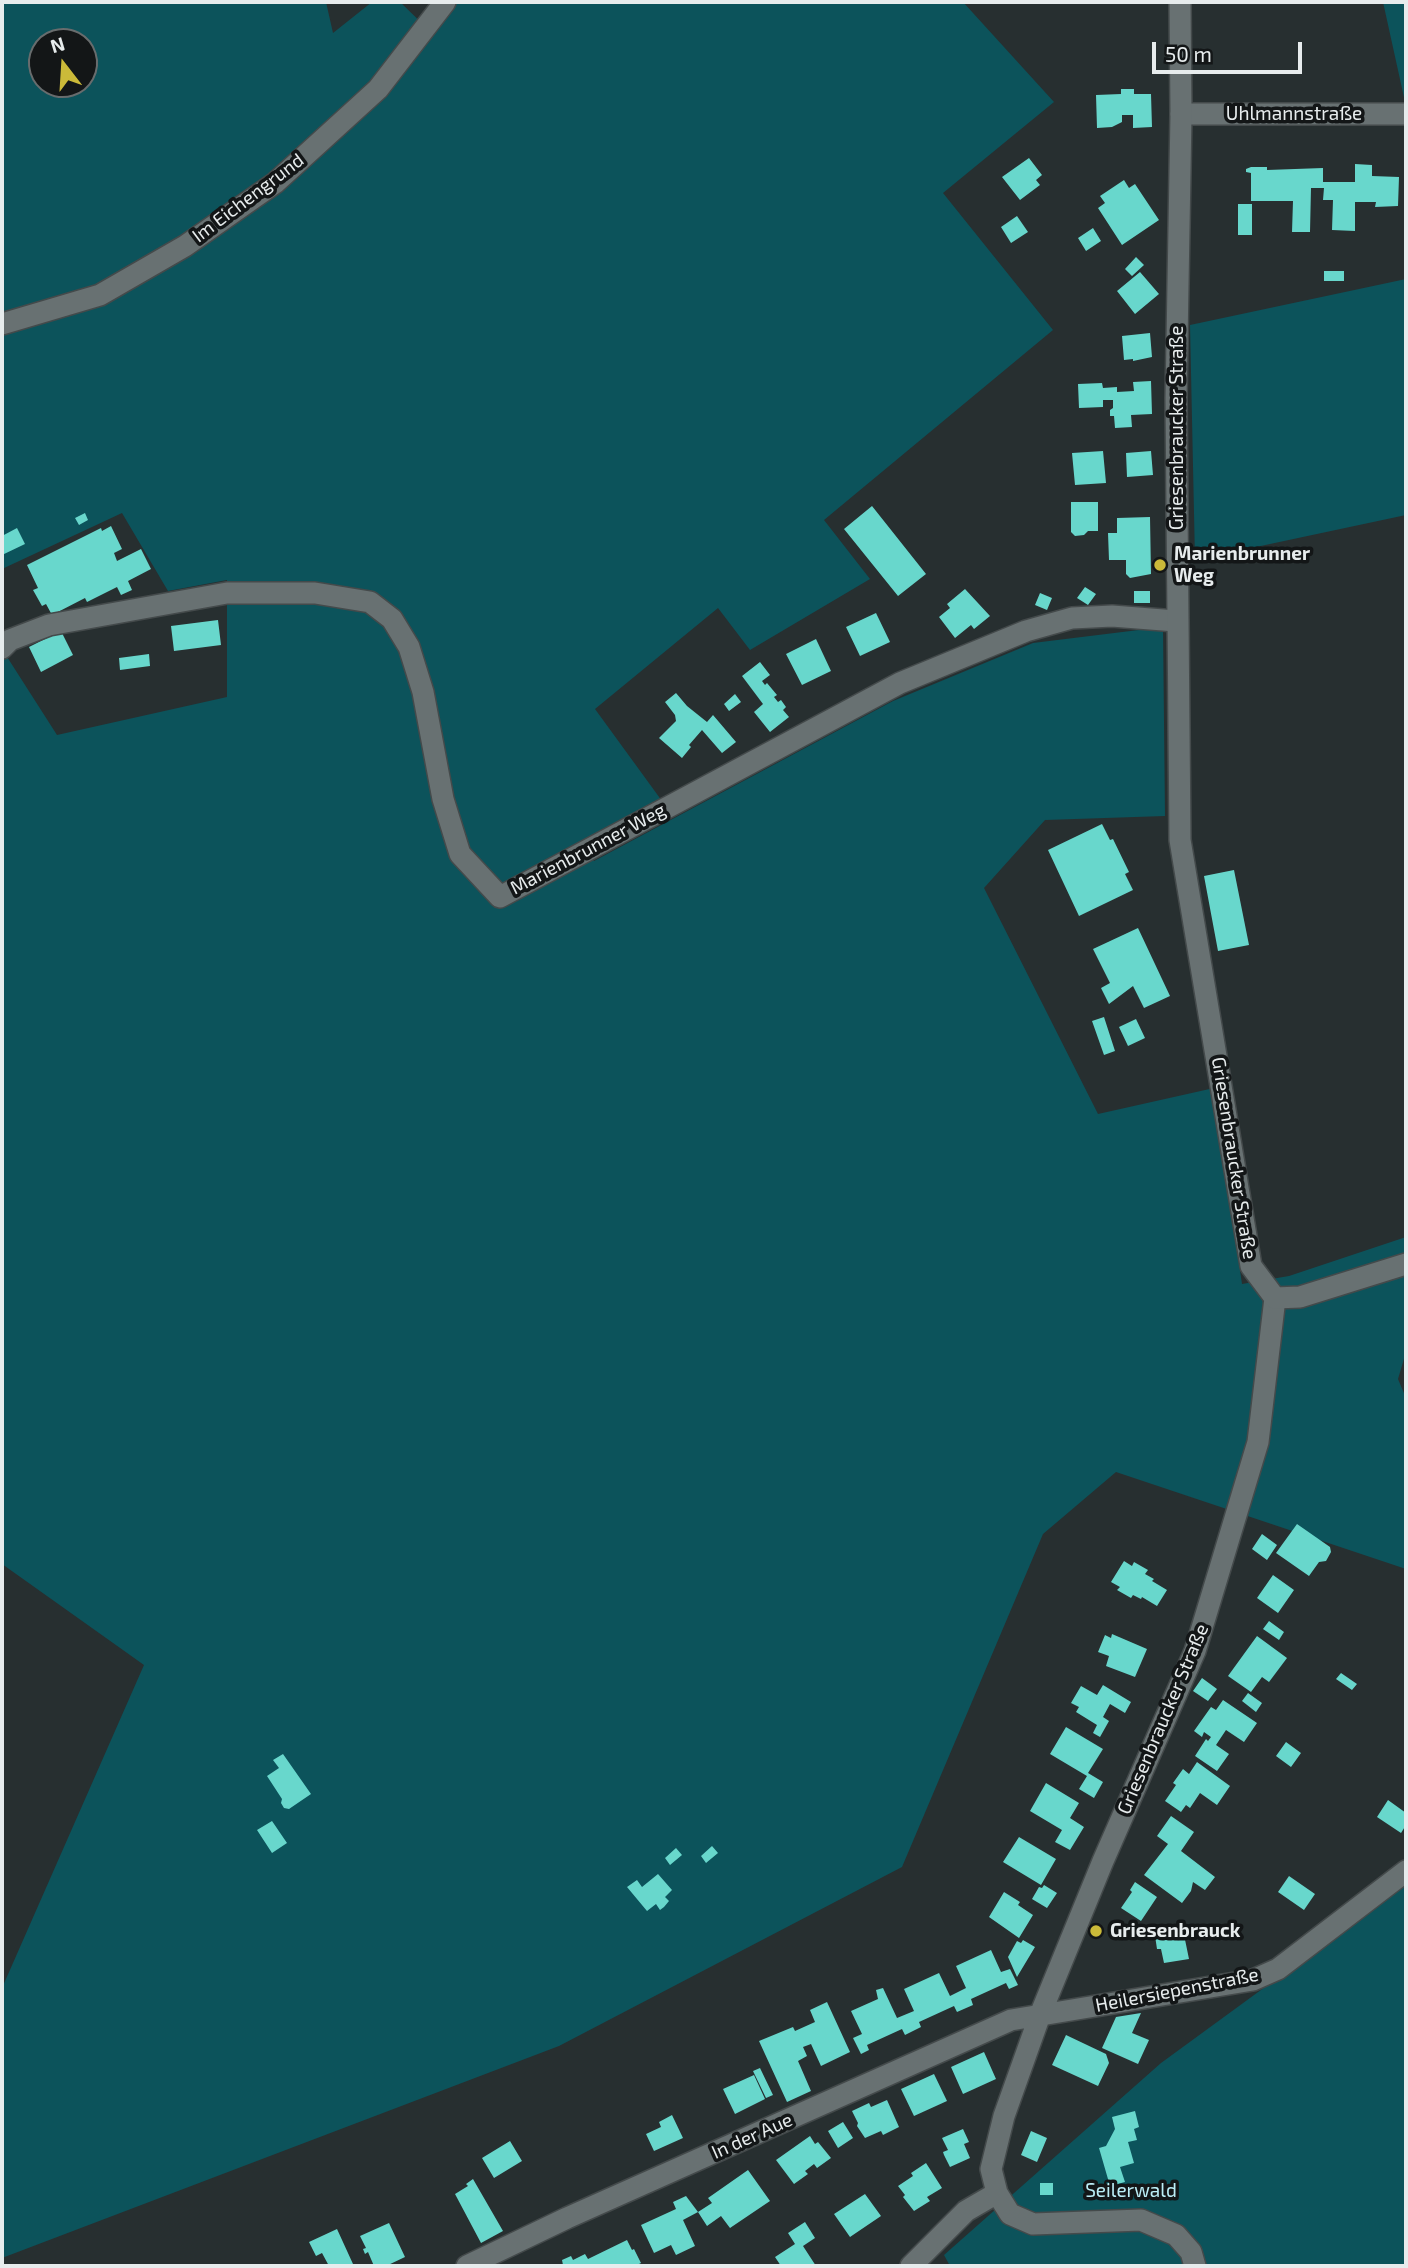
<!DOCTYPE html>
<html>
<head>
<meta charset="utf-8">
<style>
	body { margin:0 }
	#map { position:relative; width:1408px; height:2268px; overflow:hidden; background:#272f30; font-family:"Exo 2",sans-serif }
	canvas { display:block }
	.frame { position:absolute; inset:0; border:4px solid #e7eced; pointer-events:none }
	.north { position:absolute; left:28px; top:28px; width:70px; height:70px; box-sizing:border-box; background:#131617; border:2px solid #686c6d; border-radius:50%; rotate:343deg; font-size:19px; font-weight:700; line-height:28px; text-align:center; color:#e7eced }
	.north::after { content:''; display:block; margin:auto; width:24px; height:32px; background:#cbba39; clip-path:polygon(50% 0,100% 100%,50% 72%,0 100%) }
	.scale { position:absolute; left:1152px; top:42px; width:150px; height:32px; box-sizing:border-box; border:4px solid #e7eced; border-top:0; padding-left:9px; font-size:21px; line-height:24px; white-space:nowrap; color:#e7eced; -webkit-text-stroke:5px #131617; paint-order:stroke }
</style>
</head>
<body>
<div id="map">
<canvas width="1408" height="2268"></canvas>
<div class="frame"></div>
<div class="north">N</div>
<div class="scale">50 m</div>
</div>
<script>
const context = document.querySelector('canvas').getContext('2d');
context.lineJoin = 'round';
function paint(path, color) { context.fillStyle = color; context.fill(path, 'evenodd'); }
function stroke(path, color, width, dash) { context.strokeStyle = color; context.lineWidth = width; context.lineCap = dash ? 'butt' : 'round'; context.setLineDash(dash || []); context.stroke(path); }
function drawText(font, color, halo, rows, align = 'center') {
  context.font = font + ' "Exo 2",sans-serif'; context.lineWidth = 7; context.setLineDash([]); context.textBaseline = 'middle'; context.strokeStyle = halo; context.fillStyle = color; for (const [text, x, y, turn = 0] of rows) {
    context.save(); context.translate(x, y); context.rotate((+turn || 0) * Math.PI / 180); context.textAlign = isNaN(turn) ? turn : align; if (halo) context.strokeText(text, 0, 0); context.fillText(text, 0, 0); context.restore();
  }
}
paint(new Path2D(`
	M2,2H326L333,33L372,2H400L431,32L456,2H963L1054,102L943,193L1053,330L824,520L870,579L750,650L718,608L595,709L662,801L582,846L594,861L893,701L1033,643L1163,627L1165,816L1045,820L984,888L1098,1114L1214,1088L1242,1284L1289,1276L1406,1237V1352L1398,1379L1406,1398V1569L1116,1472L1043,1534L902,1867L559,2046L2,2258V1988L144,1665L2,1564V649L57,735L227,697V580L168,591L122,513L2,569ZM42,42H84V84H42Z
	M1383,2H1406L1405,102Z
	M1406,279V515L1195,560L1190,325Z
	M1406,1884V2266H950L944,2255L1161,2063Z`), '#0c535b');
paint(new Path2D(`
	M1121,89H1134V94H1151L1152,127L1133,128V115H1122V122L1112,127L1097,128L1096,95L1121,94Z
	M1029,158L1042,175L1036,180L1040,185L1020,200L1002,177Z
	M1355,164L1372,165V176L1399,177L1398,206L1375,207L1376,202H1355V231L1332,230L1333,200H1323L1324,188H1311L1310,232H1292L1293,201H1251V173L1246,172V169L1251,167H1267V170L1323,168V182H1355Z
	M1124,180L1129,188L1135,184L1159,220L1122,245L1098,208L1105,203L1100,196Z
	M1238,204H1252V235H1238Z
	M1017,216L1028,232L1011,243L1001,227Z
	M1093,228L1101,241L1086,251L1078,238Z
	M1136,257L1144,265L1132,276L1125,269Z
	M1324,271H1344V281H1324Z
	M1140,272L1159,294L1135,314L1117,291Z
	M1150,333L1152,357L1133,361V359L1124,360L1122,336Z
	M1151,381L1152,414L1131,415L1132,427L1115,428L1114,416H1110V410L1113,408V400H1103V407L1079,408L1078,384L1102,383L1103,388L1117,387V392L1134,391L1133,382Z
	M1103,451L1106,483L1075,485L1072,453Z
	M1151,451L1153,475L1127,477L1126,453Z
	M1071,502H1098V531H1088L1084,535L1075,536L1071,532Z
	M872,506L926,574L898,596L844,529Z
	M85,513L88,520L79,525L75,518Z
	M1150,517L1151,574L1130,578L1126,574V560H1109L1108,533H1117V518Z
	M111,526L122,549L114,553L117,561L141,549L151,569L128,581L132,590L121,595L117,587L87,602L85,598L52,615L46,604L42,606L33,590L38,588L27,565L101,528L102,531Z
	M17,528L25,544L2,555V536Z
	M1085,587L1096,594L1088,605L1077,598Z
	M965,589L990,616L974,629L971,625L955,638L939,617L950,608L947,604Z
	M1134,591H1150V603H1134Z
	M1040,593L1052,598L1047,610L1035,605Z
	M876,613L890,642L860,656L846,627Z
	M218,620L221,645L174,651L171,626Z
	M61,631L73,655L41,672L29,647Z
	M816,639L831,671L802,685L786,654Z
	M149,654L150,666L120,670L119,658Z
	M760,662L770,675L762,681L765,685L767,683L777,695L774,697L778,702L781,700L786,707L783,710L789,717L770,732L754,712L763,704L742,676Z
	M676,693L687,706L707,722L713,715L736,742L722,753L702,730L689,745L691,747L682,758L659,738L676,721L675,715L665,702Z
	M735,694L741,702L729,711L724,704Z
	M1102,824L1110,840L1113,839L1129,872L1125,874L1133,890L1079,916L1048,850Z
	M1234,870L1249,945L1218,951L1204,876Z
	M1138,928L1170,996L1144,1008L1133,986L1109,1004L1101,988L1110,983L1093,949Z
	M1104,1017L1115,1051L1104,1055L1092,1021Z
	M1136,1019L1145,1038L1128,1046L1119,1027Z
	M1297,1524L1330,1547L1331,1552L1326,1561L1319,1562L1309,1576L1276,1553Z
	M1262,1534L1277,1545L1267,1560L1252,1549Z
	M1124,1561L1132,1566L1134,1562L1148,1570L1145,1574L1154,1579L1152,1581L1167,1590L1157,1606L1142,1597L1141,1599L1133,1595L1131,1598L1117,1590L1120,1587L1111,1582Z
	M1273,1575L1294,1590L1278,1613L1257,1598Z
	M1269,1621L1284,1632L1279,1640L1263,1629Z
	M1112,1634L1147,1649L1135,1677L1106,1666L1109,1656L1098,1652L1105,1635L1111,1638Z
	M1257,1636L1287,1658L1269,1682L1262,1677L1251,1692L1228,1676Z
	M1341,1673L1357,1684L1352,1690L1336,1679Z
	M1202,1678L1217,1689L1208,1701L1193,1691Z
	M1103,1685L1131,1702L1125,1713L1110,1704L1103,1717L1109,1721L1100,1737L1093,1733L1097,1725L1076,1712L1079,1707L1071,1703L1081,1686L1097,1695Z
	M1248,1693L1262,1703L1256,1712L1242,1701Z
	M1223,1700L1257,1723L1244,1742L1226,1730L1216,1745L1229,1754L1217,1771L1195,1756L1206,1739L1208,1741L1211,1737L1204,1732L1202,1737L1194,1731L1211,1707L1216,1710Z
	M1066,1727L1103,1749L1088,1773L1103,1782L1094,1798L1079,1789L1087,1776L1050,1754Z
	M1286,1742L1301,1753L1291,1767L1276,1756Z
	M283,1754L311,1794L289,1809L284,1808L281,1803L282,1799L267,1776L279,1768L273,1760Z
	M1197,1762L1230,1786L1217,1805L1200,1793L1190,1808L1186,1805L1181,1812L1165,1801L1176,1785L1173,1783L1183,1769L1189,1774Z
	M1046,1783L1079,1803L1070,1818L1084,1827L1070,1850L1055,1842L1062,1830L1030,1811Z
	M1388,1800L1406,1813V1825L1401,1833L1377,1817Z
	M1171,1816L1194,1832L1181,1851L1215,1877L1205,1890L1193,1882L1191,1891L1182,1903L1144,1875L1168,1844L1157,1836Z
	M272,1821L287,1843L272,1853L257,1830Z
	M1019,1837L1056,1859L1041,1885L1003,1862Z
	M712,1846L718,1853L706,1863L701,1856Z
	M676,1848L682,1855L670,1865L665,1858Z
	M658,1874L672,1890L665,1897L669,1901L664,1907L660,1910L656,1904L647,1911L627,1887L637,1880L642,1887Z
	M1289,1876L1315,1894L1304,1910L1278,1892Z
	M1135,1882L1157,1897L1141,1921L1121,1908L1132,1892L1130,1890Z
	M1044,1885L1057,1893L1047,1908L1032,1899L1039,1887L1042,1888Z
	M1004,1892L1020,1902L1018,1905L1033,1915L1019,1938L989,1917Z
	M1182,1925L1189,1959L1164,1963L1161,1949H1157L1154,1929Z
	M1023,1940L1035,1947L1017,1977L1008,1957L1017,1941L1021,1943Z
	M991,1950L1001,1972L1010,1969L1018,1985L1009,1989L1006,1983L971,1999L973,2005L957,2012L954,2006L919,2022L921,2027L905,2035L902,2029L867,2045L869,2050L861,2054L853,2038L862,2034L851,2011L878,1999L876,1990L883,1988L897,2018L914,2011L904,1989L939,1973L950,1996L966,1988L956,1966Z
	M827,2002L850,2052L821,2066L811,2044L803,2047L807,2056L798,2061L811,2091L787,2102L759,2041L793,2027L795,2031L815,2022L810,2010Z
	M1141,2013L1132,2033L1149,2040L1138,2064L1102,2048L1116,2017Z
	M1066,2035L1106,2054L1109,2063L1098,2086L1052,2065Z
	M984,2052L996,2079L963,2094L951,2067Z
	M760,2068L773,2095L766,2098L753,2071Z
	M934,2074L947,2101L914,2116L901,2089Z
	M754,2075L765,2099L735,2114L723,2089Z
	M887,2100L899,2127L883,2135L881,2131L865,2138L857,2126L858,2123L852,2111L869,2103L871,2107Z
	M1135,2111L1139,2127L1134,2129L1137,2140L1128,2142L1134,2163L1120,2167L1125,2182L1110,2186L1099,2148L1106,2146L1115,2129L1112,2117Z
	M672,2115L683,2138L654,2151L646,2134L661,2127L659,2122Z
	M843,2122L853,2138L838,2148L828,2131Z
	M963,2129L969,2142L964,2144L970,2158L950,2167L944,2155L943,2152L948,2150L942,2138Z
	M1031,2131L1047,2138L1037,2162L1021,2155Z
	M810,2136L815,2144L818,2142L831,2158L817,2168L814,2164L805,2171L808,2174L794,2184L776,2160Z
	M510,2141L522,2161L494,2178L482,2158Z
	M926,2163L942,2188L927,2197L930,2201L914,2211L903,2197L905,2195L898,2186L913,2176L911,2173Z
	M748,2170L770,2201L730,2228L721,2216L707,2226L698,2212L683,2220L695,2246L676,2255L671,2245L654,2253L641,2225L676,2209L673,2202L686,2196L698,2212L712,2203L708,2198Z
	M473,2179L503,2231L481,2243L455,2194L468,2186L466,2184Z
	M1040,2183H1053V2195H1040Z
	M865,2194L881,2216L850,2237L834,2214Z
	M805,2222L815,2238L803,2246L816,2266H781L775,2257L795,2244L788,2233Z
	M389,2223L405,2257L386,2266H374L368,2252L365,2254L363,2249L366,2248L360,2236Z
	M337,2229L353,2264L352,2266H329L322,2253L316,2256L309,2242Z
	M627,2240L632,2250L634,2249L641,2263L639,2264L640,2266L563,2265L562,2260L571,2256L573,2260L585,2254L588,2259Z`), '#68d7cc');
const minor = new Path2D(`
	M1181,114H1406
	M2,324L100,295L185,246L275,183L378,89L445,2
	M2,648L10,640L49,625L227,593H315L370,602L392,619L409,647L423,692L443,799L460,854L500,897L900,683L1026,631L1072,618L1112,616L1176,621
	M467,2266L567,2218L1011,2020L1253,1980L1278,1969L1406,1871
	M911,2266L966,2211L997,2193
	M1195,2266L1191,2252L1176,2235L1141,2220L1033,2224L1010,2214L997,2193L991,2169L1004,2116L1040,2015L1103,1861L1195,1651L1258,1442L1275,1298`);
const tertiary = new Path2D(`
	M1180,2L1181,114L1176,398L1180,840L1251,1266L1275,1298L1300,1297L1406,1264`);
stroke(minor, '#444a4b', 24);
stroke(tertiary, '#444a4b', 24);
stroke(minor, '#687172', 21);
stroke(tertiary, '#687172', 21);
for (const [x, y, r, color] of [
	[1160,565,7,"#cbba39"],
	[1096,1931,7,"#cbba39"]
]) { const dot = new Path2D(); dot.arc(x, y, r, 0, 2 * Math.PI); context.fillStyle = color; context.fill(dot); stroke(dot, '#131617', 2.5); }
drawText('19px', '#e7eced', '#131617', [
	["Uhlmannstraße",1294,114],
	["Im Eichengrund",248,198,-37],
	["Griesenbraucker Straße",1177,428,-90],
	["Marienbrunner Weg",588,849,-28],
	["Griesenbraucker Straße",1234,1158,81],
	["Griesenbraucker Straße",1163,1719,-67],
	["Heilersiepenstraße",1177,1990,-11],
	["In der Aue",752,2136,-24]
]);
drawText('bold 19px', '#e7eced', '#131617', [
	["Marienbrunner",1174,554],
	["Weg",1174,576],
	["Griesenbrauck",1110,1931]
], 'left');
drawText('19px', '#bbeef6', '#131617', [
	["Seilerwald",1131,2191]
]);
</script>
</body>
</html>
